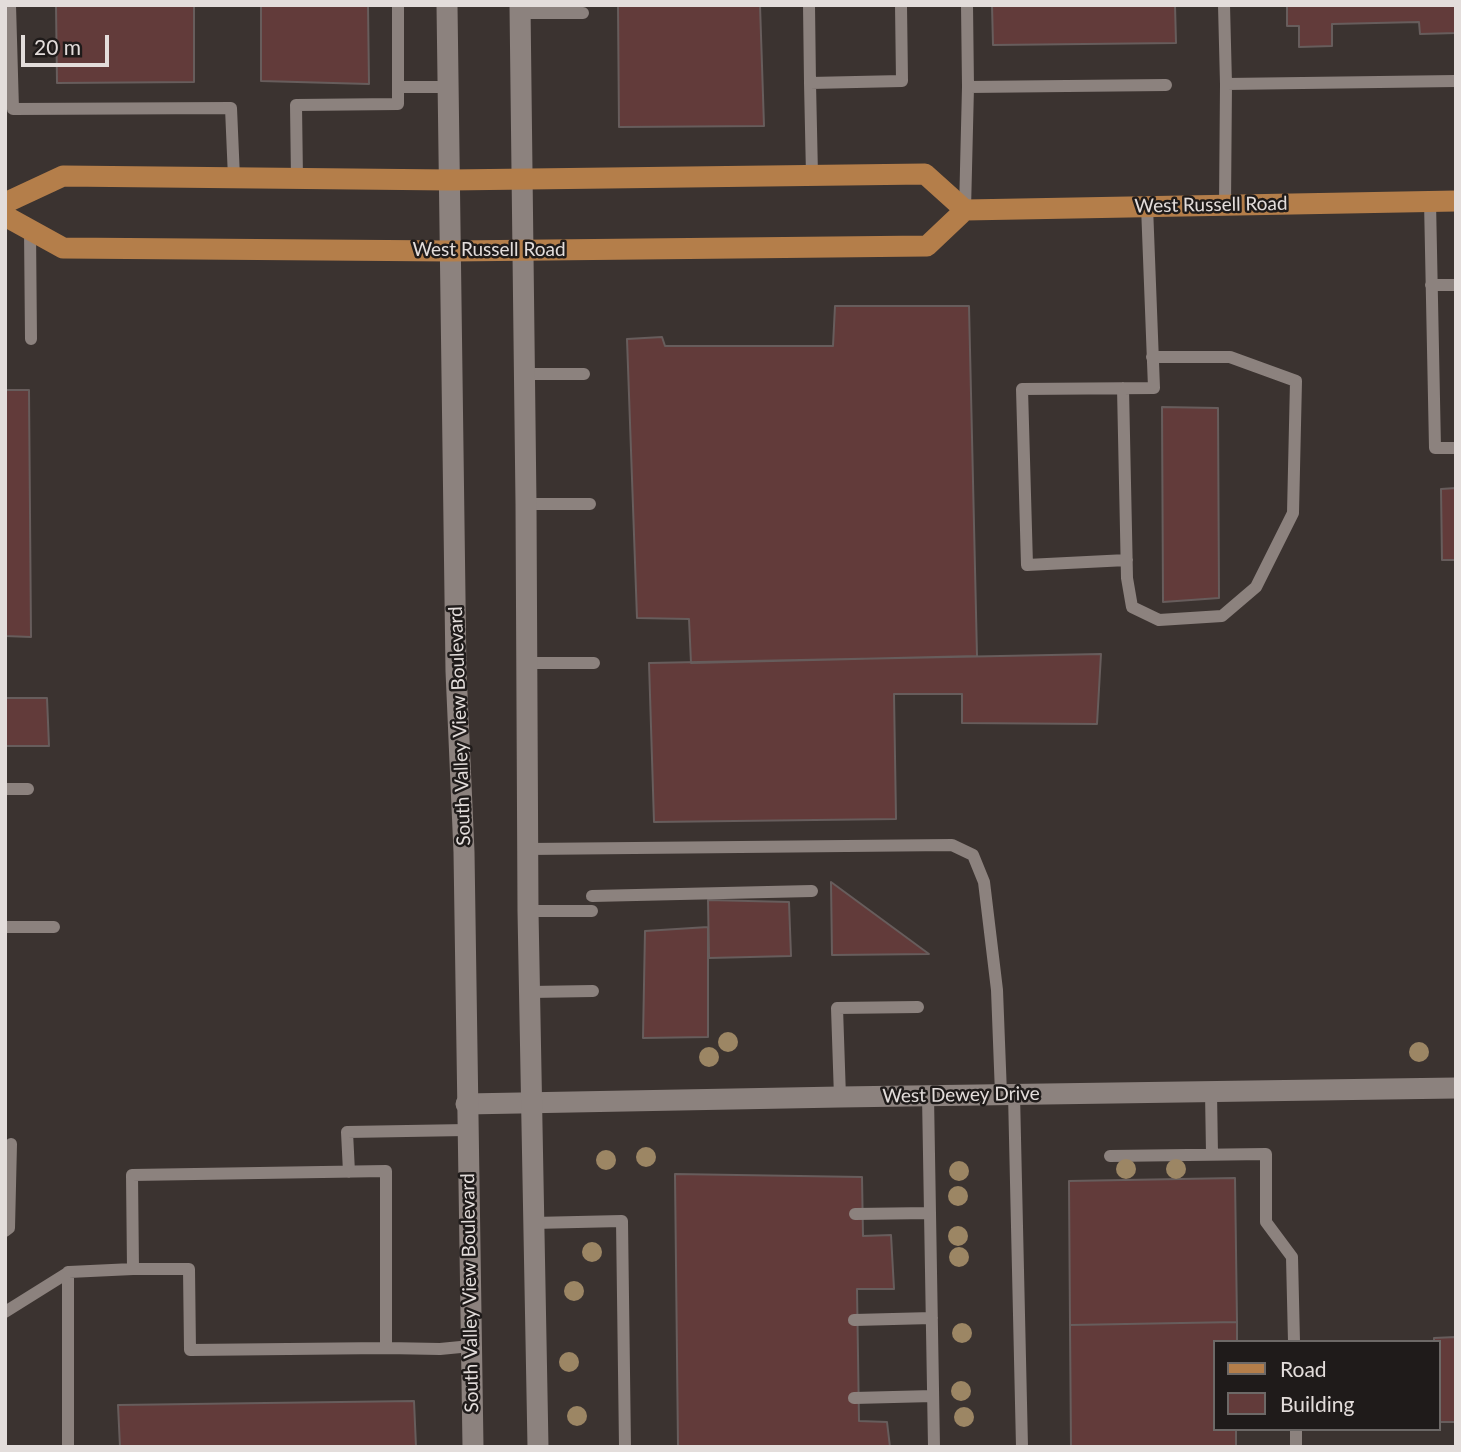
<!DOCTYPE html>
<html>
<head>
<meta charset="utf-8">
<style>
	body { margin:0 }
	#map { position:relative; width:1461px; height:1452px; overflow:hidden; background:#3b3330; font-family:Lato,sans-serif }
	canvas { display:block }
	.frame { position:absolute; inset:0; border:7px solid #e3dddb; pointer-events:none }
	.legend { position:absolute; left:1213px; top:1340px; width:228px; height:91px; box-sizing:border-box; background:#1f1b1a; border:2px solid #6d6967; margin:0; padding:9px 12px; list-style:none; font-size:21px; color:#e3dddb }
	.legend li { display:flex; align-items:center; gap:14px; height:35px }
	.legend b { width:35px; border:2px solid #6d6967 }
	.scale { position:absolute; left:21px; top:35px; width:88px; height:32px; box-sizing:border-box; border:4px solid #e3dddb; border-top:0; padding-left:9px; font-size:21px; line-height:24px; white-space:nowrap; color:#e3dddb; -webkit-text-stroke:5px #1f1b1a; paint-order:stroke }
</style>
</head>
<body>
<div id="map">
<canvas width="1461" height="1452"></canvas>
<div class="frame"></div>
<ul class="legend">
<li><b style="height:9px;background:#b47e4a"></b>Road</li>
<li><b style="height:19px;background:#623b3a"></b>Building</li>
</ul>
<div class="scale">20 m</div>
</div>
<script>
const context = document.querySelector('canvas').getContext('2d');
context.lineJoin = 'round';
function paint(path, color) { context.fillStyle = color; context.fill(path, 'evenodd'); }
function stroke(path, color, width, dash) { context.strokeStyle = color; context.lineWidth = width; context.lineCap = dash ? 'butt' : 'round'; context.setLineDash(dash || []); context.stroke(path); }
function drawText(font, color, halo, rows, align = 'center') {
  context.font = font + ' Lato,sans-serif'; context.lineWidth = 5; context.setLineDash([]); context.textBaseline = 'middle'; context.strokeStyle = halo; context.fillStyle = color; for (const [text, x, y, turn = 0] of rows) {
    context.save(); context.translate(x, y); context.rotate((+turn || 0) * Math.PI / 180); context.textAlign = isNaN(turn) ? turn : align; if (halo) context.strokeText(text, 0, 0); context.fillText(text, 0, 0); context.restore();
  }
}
const building = new Path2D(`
	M56,5H194V82L57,83Z
	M261,5H368L369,84L261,81Z
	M618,5H760L764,126L619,127Z
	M992,5H1175L1176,43L993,45Z
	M1287,5H1456V33L1420,34L1419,22L1332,24V46L1299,47V26H1287Z
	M835,306H969L977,656L691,663L689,619L637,618L627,339L662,337L665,346H833Z
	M5,390H29L31,637L5,636Z
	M1162,407L1218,408L1219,598L1163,602Z
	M1456,488V560H1442L1441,489Z
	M1101,654L1097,724L962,723V694H894L896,819L654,822L649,663Z
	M5,698H47L49,746H5Z
	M831,882L929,954L832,955Z
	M708,900L789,902L791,956L709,958Z
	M708,927V1037L643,1038L645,931Z
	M675,1174L862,1177L863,1236L891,1235L894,1289H857L859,1421L887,1422L890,1447H678Z
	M1235,1178L1237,1322L1070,1325L1069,1181Z
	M1237,1322V1342H1214V1429H1236V1447H1071L1070,1325Z
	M1456,1337V1422H1438V1342H1434V1338Z
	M414,1401L416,1447H120L118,1405Z`);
paint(building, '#623b3a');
stroke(building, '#675d5c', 2);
stroke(new Path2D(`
	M10,5L13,109L231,108L234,178
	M809,5L810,83
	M1224,5L1226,84
	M520,13H583
	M398,87H448
	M968,87L1166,85
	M812,175L810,83L902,81L901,5
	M297,179L296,105L398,104V5
	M1430,201L1435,448H1456
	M1225,205L1226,84L1456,81
	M965,210L968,87L967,5
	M30,230L31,339
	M1431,285H1456
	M524,374H584
	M1123,388L1127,578L1132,607L1159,620L1222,616L1256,587L1293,513L1296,381L1230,357H1152
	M526,504H590
	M1127,560L1027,565L1022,389L1154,388L1147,206
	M526,663H594
	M5,789H28
	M528,849L952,845L973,855L984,882L997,990L1001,1094
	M592,896L812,891
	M528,911H592
	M5,927H54
	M530,992L593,991
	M1211,1092L1212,1154
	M1014,1094L1022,1447
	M928,1096L934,1447
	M840,1097L837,1008L918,1007
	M1110,1156L1266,1154V1222L1292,1257L1294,1342
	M349,1172L347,1132L467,1130
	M855,1214L930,1213
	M533,1223L622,1221L625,1447
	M5,1231L9,1228L11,1144
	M68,1272V1447
	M5,1312L69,1272L133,1269
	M854,1320L932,1318
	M386,1348V1171L132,1175L133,1269H189L190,1350L386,1348L440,1349L471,1346
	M854,1398L933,1396
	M1296,1429V1447`), '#8c827e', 12);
stroke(new Path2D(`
	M466,1104L840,1097L1456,1088`), '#8c827e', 21);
stroke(new Path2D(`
	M447,5L456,671L464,852L473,1447
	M520,5L526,504L528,911L538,1447`), '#8c827e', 21);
stroke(new Path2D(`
	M5,203L63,176L450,180L925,174L965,210
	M5,216L63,248L451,251L927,246L965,210L1456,201`), '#b47e4a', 21);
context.fillStyle = '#9c8664';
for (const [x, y] of [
	[728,1042],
	[1419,1052],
	[709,1057],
	[646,1157],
	[606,1160],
	[1126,1169],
	[1176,1169],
	[959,1171],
	[958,1196],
	[958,1236],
	[592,1252],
	[959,1257],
	[574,1291],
	[962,1333],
	[569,1362],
	[961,1391],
	[577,1416],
	[964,1417]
]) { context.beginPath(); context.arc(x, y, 10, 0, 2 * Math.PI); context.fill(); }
drawText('19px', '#e3dddb', '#1f1b1a', [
	["West Russell Road",1211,205,-1],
	["West Russell Road",489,250],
	["South Valley View Boulevard",460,726,-92],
	["West Dewey Drive",961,1095,-1],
	["South Valley View Boulevard",470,1293,-91]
]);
</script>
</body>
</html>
